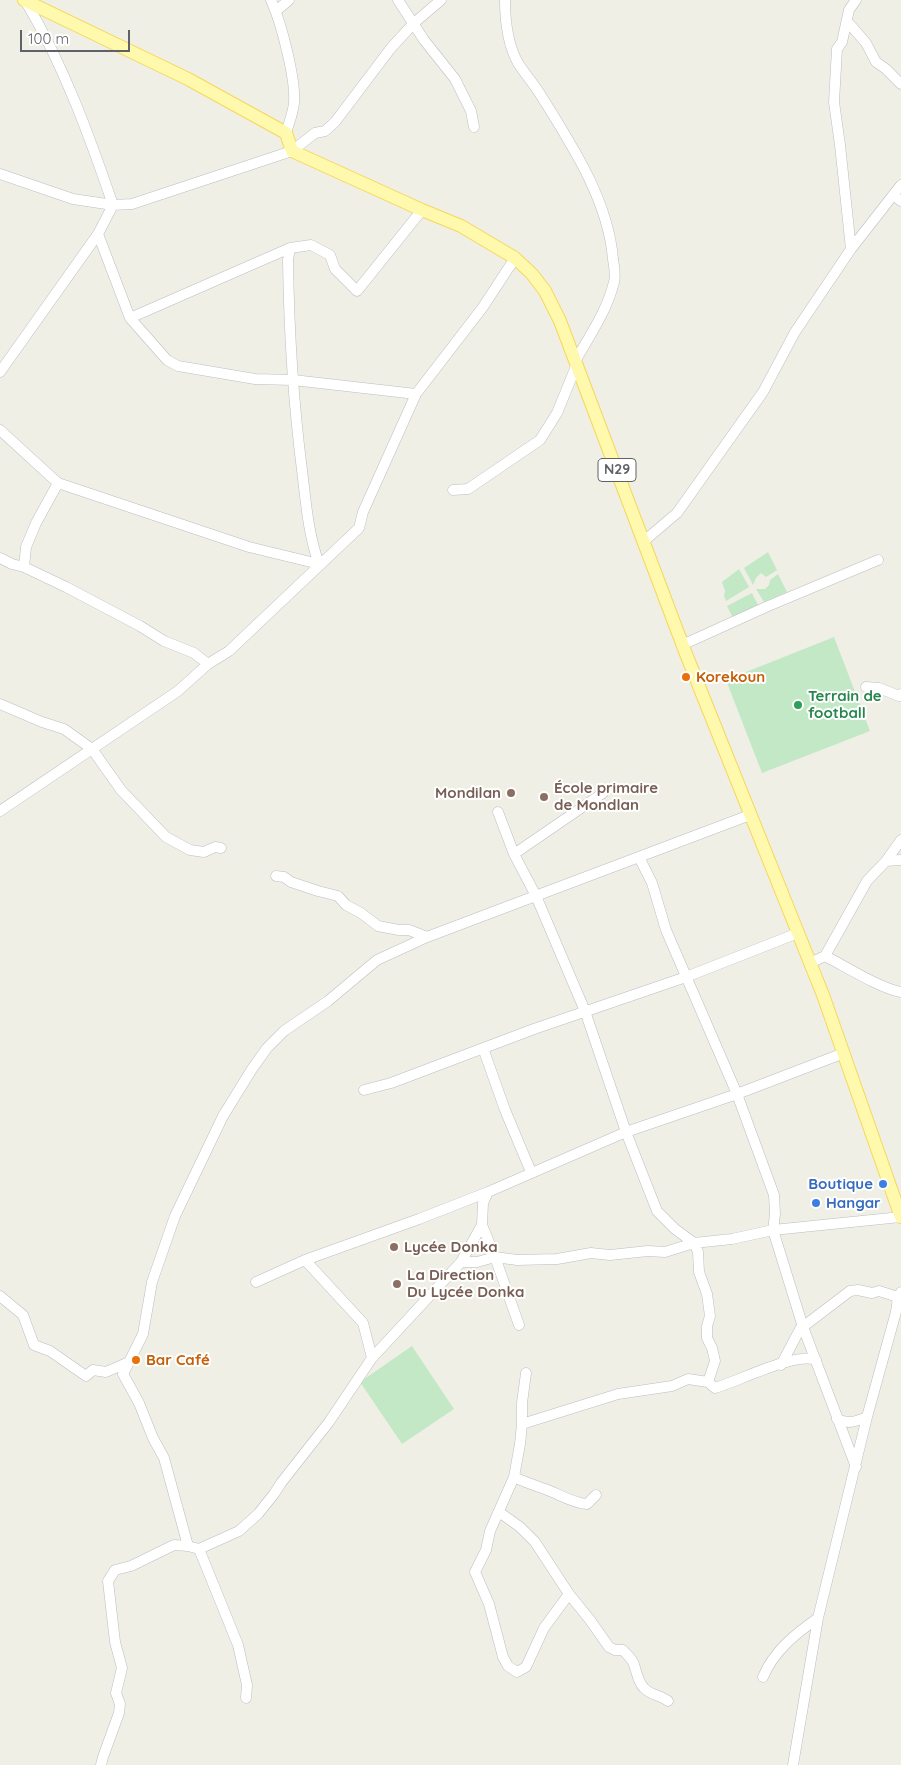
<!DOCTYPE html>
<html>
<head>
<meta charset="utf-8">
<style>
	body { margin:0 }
	#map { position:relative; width:901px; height:1765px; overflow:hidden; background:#f0efe6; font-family:Quicksand,sans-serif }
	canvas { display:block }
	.scale { position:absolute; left:20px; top:30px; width:110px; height:22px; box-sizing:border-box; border:2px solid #5e6167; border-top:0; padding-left:6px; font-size:15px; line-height:18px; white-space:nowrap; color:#5e6167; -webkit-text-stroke:4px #fff; paint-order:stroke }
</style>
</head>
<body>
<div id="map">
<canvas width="901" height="1765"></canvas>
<div class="scale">100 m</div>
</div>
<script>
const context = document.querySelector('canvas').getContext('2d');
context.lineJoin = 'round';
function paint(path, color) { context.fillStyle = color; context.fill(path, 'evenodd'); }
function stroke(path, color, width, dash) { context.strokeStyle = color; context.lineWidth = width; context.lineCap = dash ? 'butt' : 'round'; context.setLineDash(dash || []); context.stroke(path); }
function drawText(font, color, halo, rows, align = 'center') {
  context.font = font + ' Quicksand,sans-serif'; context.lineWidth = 4; context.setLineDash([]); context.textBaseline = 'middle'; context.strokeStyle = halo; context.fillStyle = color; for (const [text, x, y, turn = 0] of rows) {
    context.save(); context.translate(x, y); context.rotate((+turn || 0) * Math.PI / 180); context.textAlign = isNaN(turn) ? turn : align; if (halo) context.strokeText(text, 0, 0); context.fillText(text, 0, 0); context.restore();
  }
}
paint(new Path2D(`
	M768,552L777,570L766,577L761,573L756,578L753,585L744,568Z
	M739,569L749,587L726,601L724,596L725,591L722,582Z
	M778,574L787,592L764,602L756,589H765L769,585L770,580Z
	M752,593L758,605L733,618L727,606Z
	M834,637L870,731L762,773L726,680Z
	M412,1346L454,1409L402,1444L360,1382Z`), '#c2e8c6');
const minor = new Path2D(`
	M271,0C281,22 296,79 294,103C293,113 289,123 286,133
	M398,0L424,40L455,79L471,111L474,127
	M505,0C505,20 508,45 518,63C525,74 533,83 540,94C571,144 608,199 613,259C614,267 616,275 614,282C607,311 590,335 576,360
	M276,11L289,0
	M847,21L866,43L876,62L886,69L901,84
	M0,174L73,199L113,205L132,204L292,151L315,133L325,131L335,122L391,48L414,23L441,0
	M893,195L901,201
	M98,234L130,318
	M290,248L311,245L330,255L335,269L357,291L422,210
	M851,249L840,145L834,102L837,49L842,42L849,10L856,0
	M0,372L98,234L113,205C89,135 64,66 26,2L29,0
	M0,430L58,483L249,547L319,564
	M453,490L468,489L540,440L557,413L577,364
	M644,541L677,513L763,392L795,332L851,249L901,185
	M0,558L12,564L24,567L66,587L140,626L164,641L194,653L208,664
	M319,564C308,533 306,503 302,470C293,400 289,330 288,260L290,248L130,318L167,360L178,366L255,379L293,380L416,394
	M24,567L26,547L36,523L58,483
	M682,645L766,607L878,560
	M866,687L879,688L899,696L901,694
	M0,704L42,722L64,729L92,749L121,790L166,837L190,850L204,852L215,847L221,848
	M0,811L178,691L208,664L229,651L359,528L363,512L416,394L483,307L515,258
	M498,812L514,854L536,896L585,1011L626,1132L657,1211L675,1229L694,1243L732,1239L773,1230L901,1217
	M514,854L603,793
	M639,857L652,883L666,930L737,1094L774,1195L775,1214L773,1230L803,1327L856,1467
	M886,861L901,860
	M276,876L284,877L291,882L318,891L338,896L346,905L361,913L378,926L399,930H409L427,937
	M825,956C845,966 881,989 901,992
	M810,963L825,956L867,881L886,861L901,840
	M483,1048L505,1110L531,1172
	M364,1090L391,1083L534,1029L686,977L798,933
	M482,1225L495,1257L517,1260L557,1259L591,1253L610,1255L648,1251L665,1252L694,1243L698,1252L699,1272L707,1294L710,1316L707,1326V1338L712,1348L715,1361L708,1382
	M305,1260L363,1323L372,1358
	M461,1262H477L495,1257L519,1325
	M256,1282L305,1260L419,1219L488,1192L626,1132L737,1094L844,1053
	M0,1296L23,1315L34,1345L50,1351L86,1376L93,1370L106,1372L129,1362
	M781,1365L800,1329L850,1291L858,1290L872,1293L879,1291L898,1297
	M526,1373L522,1403V1424L520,1444L514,1477L490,1531L486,1550L475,1572L489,1604L503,1657L508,1666L517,1672L526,1667L544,1628L569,1594
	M837,1419C848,1424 855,1422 867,1417
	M522,1424L618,1394L672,1386L688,1379L708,1382L715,1388C739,1381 795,1352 816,1360
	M514,1477C524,1482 534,1485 545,1489C559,1494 572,1503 587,1504L596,1495
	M499,1512L520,1527L535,1542L569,1594L590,1620L609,1647L615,1650H623C626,1654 631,1658 633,1662C637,1671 637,1681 644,1688C650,1695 660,1695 668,1701
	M188,1546L164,1458L153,1438L139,1403L123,1374L143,1334L152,1282L175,1216L223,1116L252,1069L267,1048L284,1031L328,1001L377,960L427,937L750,815
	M199,1549L238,1645L247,1685L246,1698
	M763,1677C774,1651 795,1634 818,1618
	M101,1765L103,1757L119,1713L120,1704L116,1693L122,1668L115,1642L108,1581L115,1570L131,1566L174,1545L188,1546L199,1549L239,1531L258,1514L274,1494L281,1483L329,1422L372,1358L461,1262L482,1225L483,1203L488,1192
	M793,1765L818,1618L867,1417L896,1312L898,1297L901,1292`);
const major = new Path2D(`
	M24,0L188,79L286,133L292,151L422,210L461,226L515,258L532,274L545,291L560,321L686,654L823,995L901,1217`);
stroke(minor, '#bbbdc2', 11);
stroke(major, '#f6d75a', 14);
stroke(minor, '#fff', 10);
stroke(major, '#fff9ad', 12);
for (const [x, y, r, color] of [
	[686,677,5,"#e8710a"],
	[798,705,5,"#2e9e5b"],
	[511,793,5,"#8d6e63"],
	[544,797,5,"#8d6e63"],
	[883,1184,5,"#3f7fe0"],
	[816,1203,5,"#3f7fe0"],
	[394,1247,5,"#8d6e63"],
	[397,1284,5,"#8d6e63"],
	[136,1360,5,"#e8710a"]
]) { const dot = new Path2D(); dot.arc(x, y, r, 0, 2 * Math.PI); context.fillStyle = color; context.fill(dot); stroke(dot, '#fff', 2); }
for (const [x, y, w] of [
	[617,470,38]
]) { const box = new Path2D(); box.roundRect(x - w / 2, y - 11.5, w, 23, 4); context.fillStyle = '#fff'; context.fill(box); stroke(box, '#5e6167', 1); }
drawText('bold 14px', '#5e6167', null, [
	["N29",617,470]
]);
drawText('bold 15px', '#c56008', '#fff', [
	["Korekoun",696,677],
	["Bar Café",146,1360]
], 'left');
drawText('bold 15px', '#27864d', '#fff', [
	["Terrain de",808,696],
	["football",808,713]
], 'left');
drawText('bold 15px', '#785e54', '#fff', [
	["École primaire",554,788],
	["de Mondlan",554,805],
	["Mondilan",501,793,"right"],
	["Lycée Donka",404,1247],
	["La Direction",407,1275],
	["Du Lycée Donka",407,1292]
], 'left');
drawText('bold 15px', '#366cbe', '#fff', [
	["Boutique",873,1184],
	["Hangar",826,1203,"left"]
], 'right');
</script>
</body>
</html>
